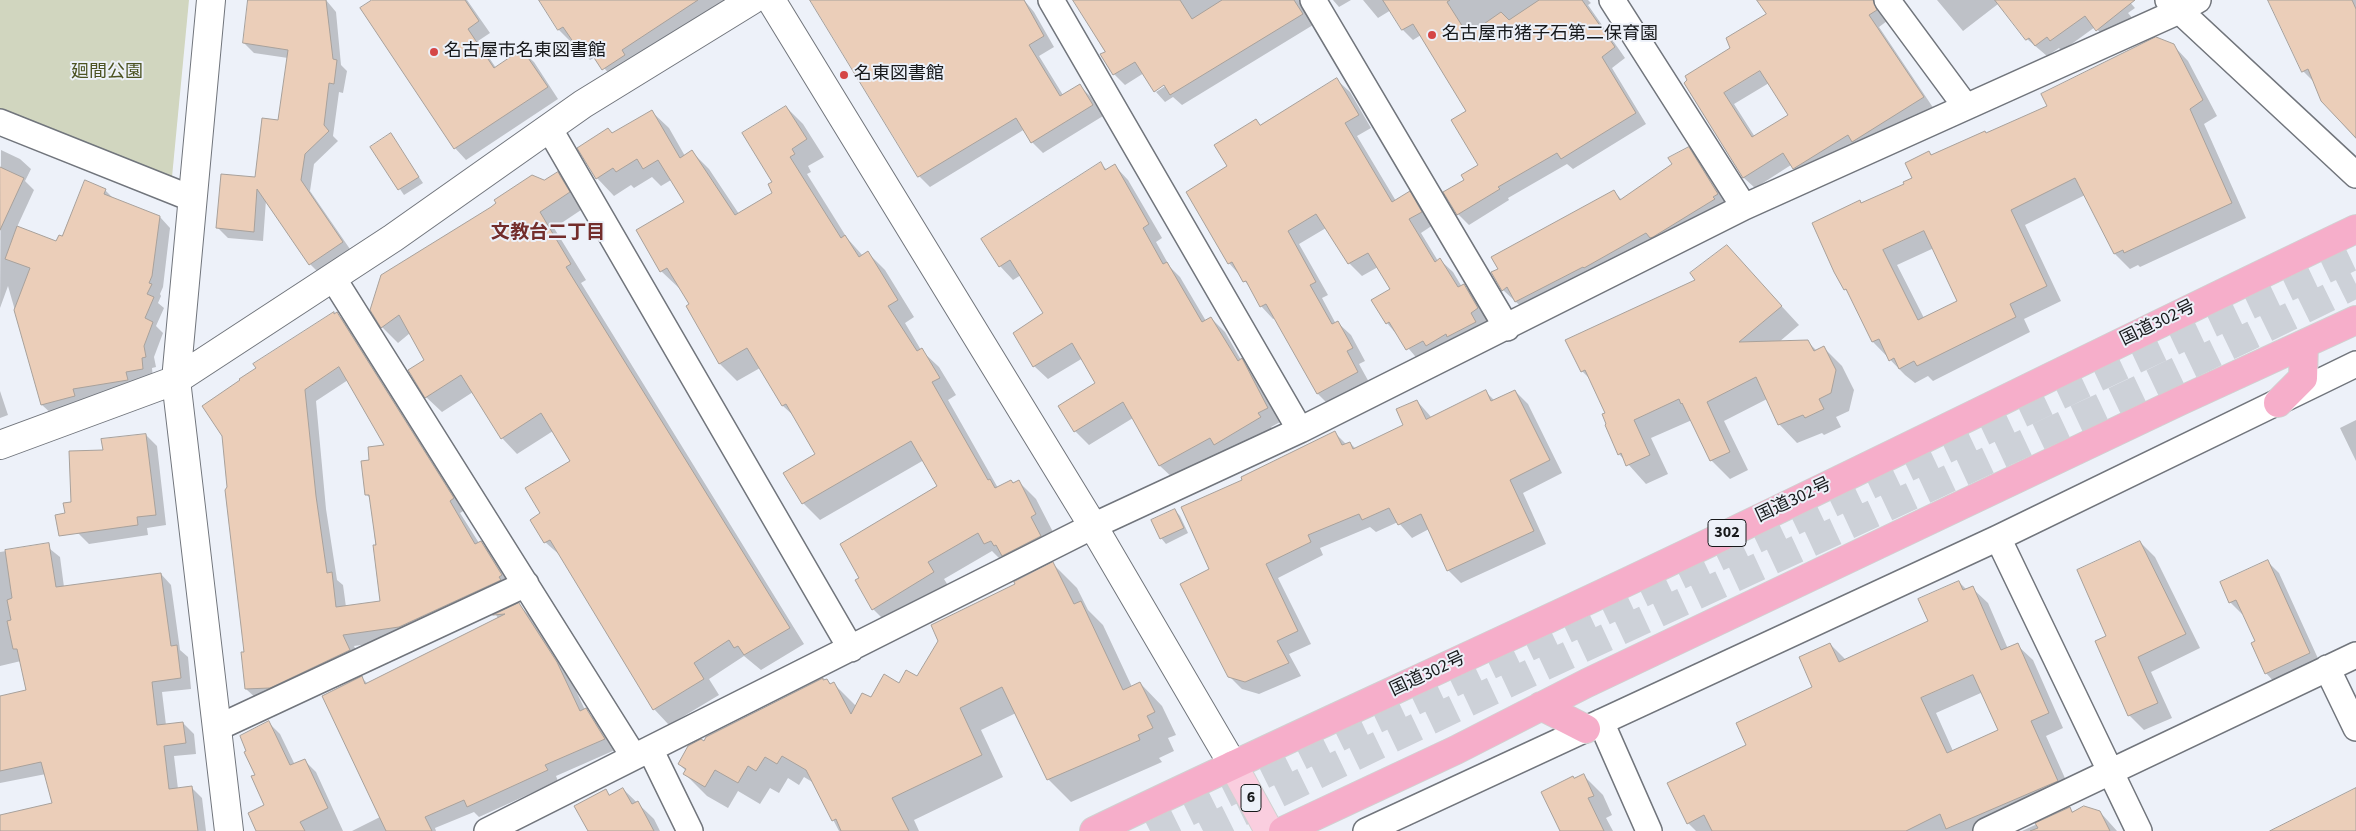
<!DOCTYPE html>
<html>
<head>
<meta charset="utf-8">
<style>
	body { margin:0 }
	canvas { display:block; background:#edf1f9 }
</style>
</head>
<body>
<canvas width="2356" height="831"></canvas>
<script>
const context = document.querySelector('canvas').getContext('2d');
context.lineJoin = 'round';
function paint(path, color) { context.fillStyle = color; context.fill(path, 'evenodd'); }
function stroke(path, color, width, dash) { context.strokeStyle = color; context.lineWidth = width; context.lineCap = dash ? 'butt' : 'round'; context.setLineDash(dash || []); context.stroke(path); }
function drawText(font, color, halo, rows, align = 'center') {
  context.font = font + ' "Source Sans 3","Noto Sans JP",sans-serif'; context.lineWidth = 4; context.setLineDash([]); context.textBaseline = 'middle'; context.strokeStyle = halo; context.fillStyle = color; for (const [text, x, y, turn = 0] of rows) {
    context.save(); context.translate(x, y); context.rotate((+turn || 0) * Math.PI / 180); context.textAlign = isNaN(turn) ? turn : align; if (halo) context.strokeText(text, 0, 0); context.fillText(text, 0, 0); context.restore();
  }
}
paint(new Path2D(`
	M0,0H189L172,177L0,111Z`), '#d1d6bf');
paint(new Path2D(`
	M250,0H326L336,12L341,65L347,71L343,93L339,92L333,136L338,141L314,164L310,191L352,252L320,274L310,264L266,200L263,241L228,238L218,228L256,178L279,122L288,58L254,53L244,43Z
	M374,0H467L490,33L478,41L496,68L522,51L534,62L558,99L466,160L455,148Z
	M540,0H724L721,10L615,81L595,57L590,60L573,40L571,42L559,30Z
	M811,0H1024L1034,12L1054,47L1039,56L1063,95L1080,86L1090,96L1103,116L1043,153L1032,142L1025,129L930,187L919,176Z
	M1075,0H1315L1309,11L1313,25L1182,105L1173,97L1165,102L1156,92L1170,83L1169,81L1156,89V92L1144,73L1125,85L1114,74L1106,52Z
	M1333,0H1351L1339,7Z
	M1363,0H1588L1591,3L1588,5L1625,58L1612,68L1646,124L1573,169L1567,164L1508,198L1509,200L1469,225L1458,214L1466,180L1480,165L1468,111L1421,35L1413,40L1403,30L1391,10L1378,18Z
	M1758,0H1881L1887,21L1879,27L1934,109L1805,179L1791,165L1755,188L1744,178L1685,83L1731,48L1767,14ZM1769,83L1790,115L1755,137L1734,104Z
	M1937,0H2128L2135,8L2128,13L2134,20L2108,41L2095,27L2062,51L2059,48L2047,56L2027,39L1998,4L1963,31Z
	M2269,0H2356V139L2324,103L2314,82L2303,71Z
	M2173,45L2188,61L2217,116L2204,124L2246,218L2140,267L2138,265L2130,269L2115,254L2085,195L2025,225L2061,301L2024,319L2030,332L1933,381L1928,376L1915,383L1905,375L1873,342L1849,293L1845,289L1860,201L1862,204L1905,185L1914,178L1928,152L1932,155L1987,134L2049,107ZM1934,248L1959,302L1924,318L1897,265Z
	M1337,80L1350,92L1371,128L1357,136L1396,201L1409,193L1422,206L1433,225L1421,233L1438,261L1440,260L1453,272L1462,287L1464,286L1477,298L1490,321L1420,362L1387,323L1391,290L1378,267L1362,276L1349,263L1326,228L1299,244L1328,295L1322,298L1336,324L1338,323L1351,335L1365,361L1359,364L1370,384L1330,406L1318,394L1276,318L1273,319L1261,306L1251,288L1229,263V167L1256,121L1261,126Z
	M786,107L803,124L824,157L808,166L811,172L807,174L847,238L863,256L868,253L885,270L914,317L905,323L921,350L939,367L956,395L948,400L998,488L1011,481L1014,484L1019,482L1036,499L1053,532L1047,534L1057,554L1002,561L992,551L944,579L951,590L890,626L873,609L860,578L939,487L924,460L820,520L803,503L817,454L795,417L783,406L760,368L737,381L720,364L688,306L691,304L680,287L679,288L661,271L685,202L671,180L661,186L652,177L634,188L631,185L614,196L597,178L579,148L608,129L613,134L651,111L669,128L685,156L692,152L709,169L739,214L774,193V182Z
	M391,135L423,183L404,195L371,147Z
	M1688,148L1700,160L1729,205L1527,312L1503,290L1614,192L1622,200L1673,165Z
	M1,150L20,159L31,169L25,181L34,190L17,227L57,243L105,190L115,200L160,217L170,228L163,287L160,294L161,296L158,303L164,308L156,326L163,333L154,357L156,367L152,368L153,379L137,390L82,400L84,407L53,415L42,405L8,286L0,308Z
	M1101,164L1107,170L1115,166L1128,180L1162,238L1156,242L1170,267L1180,277L1206,321L1211,318L1225,332L1241,360L1255,374L1280,422L1271,427L1274,431L1174,479L1160,466L1133,418L1089,445L1075,431L1097,383L1083,358L1048,379L1034,366L1045,314L1021,275L1013,280L1000,266Z
	M557,173L573,189L584,208L554,228L586,280L581,283L804,644L761,670L744,656L709,679L719,695L669,725L654,709L562,557L545,542L572,461L553,431L517,454L502,438L473,392L442,412L426,397V360L410,333L398,343L382,327L371,310Z
	M1727,247L1799,325L1779,342L1807,341L1817,351L1824,348L1842,366L1854,390L1849,411L1836,417L1841,427L1824,435L1822,433L1797,443L1779,424L1767,399L1724,421L1748,470L1730,479L1711,460L1692,420L1651,438L1668,474L1646,484L1619,454L1606,413L1592,381L1582,371L1697,280Z
	M337,314L349,325L465,510L460,513L479,543L481,542L492,554L513,586L411,638L354,646L361,662L258,700L246,689V653L226,490ZM348,380L386,446L371,461L366,494L371,499L381,602L346,607L343,585L337,580L326,509L316,401Z
	M0,391L8,415L0,418Z
	M1515,391L1528,404L1562,473L1523,493L1546,544L1461,583L1448,570L1429,529L1412,538L1398,522L1376,532L1370,527L1320,548L1323,555L1278,578L1311,644L1289,654L1301,676L1259,694L1242,689L1229,676L1211,570L1244,480L1335,433L1347,445L1350,443L1356,449L1405,426L1417,401L1432,418L1486,392L1495,401Z
	M2356,420V461L2340,428Z
	M146,435L157,446L166,525L147,528L148,535L89,544L78,533L104,452Z
	M1175,510L1180,516L1188,533L1166,544L1161,538Z
	M2140,542L2155,557L2200,648L2151,672L2172,718L2144,730L2129,715L2096,642L2108,636Z
	M45,545L60,557L64,587L161,574L171,585L180,650L188,657L191,689L162,692L166,725L183,723L194,734L196,754L174,756L178,789L191,787L202,798L206,831H0V817L54,804L46,774L0,783V697L27,691L21,661L0,666V552Z
	M2268,562L2279,573L2321,665L2277,685L2266,673L2257,642L2244,613L2242,614L2230,602Z
	M1053,564L1077,588L1088,610L1103,625L1132,687L1140,683L1162,706L1176,735L1168,738L1174,751L1159,758L1162,762L1071,802L1049,780L1016,713L981,730L1003,777L914,820L919,831H839L814,783L804,777L799,785L788,778L779,793L770,788L760,804L738,791L728,808L707,796L685,774L686,771L679,764L704,743L827,680L832,685L834,684L856,706L918,678L1017,585Z
	M1959,582L1967,590L1972,588L1988,603L2008,649L2017,645L2033,660L2063,728L2046,736L2073,796L2000,831H1696L1688,823L1748,746L1814,688L1830,644L1846,660L1930,621ZM1983,692L2000,731L1953,751L1936,713Z
	M519,605L530,616L568,674L585,710L597,721L615,750L556,776L558,781L479,817L474,812L435,828L436,831H352L380,817L362,678L368,684L498,618L496,615Z
	M269,723L280,734L295,765L304,760L316,772L343,831H257L266,806L257,775Z
	M1583,775L1603,795L1612,815L1606,818L1613,831H1561L1575,779Z
	M623,789L654,819L660,831H589L605,791L611,796Z
	M2070,809L2073,812H2100L2117,831H2022Z`), '#0003');
const building = new Path2D(`
	M248,0H326L333,59L337,60L334,84L329,83L324,125L329,131L305,154L301,180L343,242L309,265L257,189L254,232L216,228L221,174L255,177L262,118L278,120L288,50L243,43Z
	M372,0H465L479,21L468,29L494,68L522,49L548,87L454,149L360,8Z
	M539,0H698L622,50L625,55L602,70L585,44L578,49L563,27L558,30Z
	M810,0H1024L1044,36L1029,45L1060,96L1080,84L1093,105L1031,143L1016,118L918,177Z
	M1073,0H1180L1192,19L1222,0H1294L1303,14L1170,95L1164,85L1154,92L1135,62L1113,75L1100,54L1105,52Z
	M1383,0H1450L1447,2L1468,35L1501,12L1509,20L1539,0H1582L1615,47L1602,57L1636,113L1561,159L1557,153L1498,187L1500,189L1457,215L1443,192L1464,180L1461,175L1478,165L1451,120L1466,111L1413,24L1402,30Z
	M1757,0H1873L1877,10L1869,15L1924,97L1852,142L1848,135L1793,169L1783,153L1743,178L1684,83L1687,80L1685,76L1730,48L1726,38L1766,14ZM1760,71L1788,115L1752,137L1724,93Z
	M1995,0H2135L2096,31L2085,16L2050,41L2047,37L2035,46L2029,38L2026,40Z
	M2268,0H2352L2356,9V138L2321,101L2308,69L2302,72Z
	M2156,37L2174,44L2203,100L2190,109L2232,203L2124,253L2123,250L2114,254L2075,178L2011,210L2047,286L2010,304L2016,317L1917,366L1914,361L1899,369L1894,358L1889,361L1879,339L1872,342L1846,289L1844,290L1834,272L1812,223L1860,200L1861,203L1904,184L1903,182L1912,178L1905,163L1929,151L1931,155L1985,131L1986,133L2047,106L2041,94ZM1924,231L1957,301L1918,320L1883,250Z
	M1337,78L1359,115L1345,123L1392,202L1410,191L1422,212L1409,219L1435,262L1440,258L1458,287L1464,284L1478,308L1471,313L1476,322L1447,337L1446,334L1426,346L1423,341L1406,350L1389,322L1386,324L1371,300L1390,289L1368,253L1348,264L1316,214L1288,231L1316,282L1310,285L1332,324L1338,321L1353,348L1347,351L1358,372L1317,394L1266,304L1260,307L1246,281L1243,282L1232,262L1228,264L1186,192L1227,166L1214,145L1256,119L1260,125Z
	M786,106L807,139L792,149L795,154L790,157L841,238L845,235L859,257L868,251L898,300L888,306L917,351L922,348L940,378L932,382L988,480L990,479L995,488L1011,480L1013,483L1019,480L1036,514L1031,517L1041,536L1002,556L996,545L994,546L991,541L984,544L978,533L928,562L934,572L872,610L855,580L859,578L840,544L937,486L911,441L802,504L783,473L815,454L786,404L782,406L747,348L719,364L686,306L689,304L667,268L660,272L636,230L684,202L658,160L643,169L637,159L616,172L613,168L596,179L577,148L608,128L612,133L652,110L680,158L692,150L735,215L772,193L768,184L772,182L742,133Z
	M391,133L419,177L398,190L370,147Z
	M1689,147L1718,194L1713,197L1715,199L1653,237L1650,238L1646,233L1584,268L1583,267L1515,302L1507,287L1502,291L1491,272L1498,269L1491,257L1614,190L1620,200L1672,164L1668,158Z
	M1101,162L1105,170L1115,164L1149,224L1143,228L1163,264L1167,262L1202,322L1211,317L1238,361L1242,358L1268,408L1258,413L1261,417L1214,445L1210,438L1159,466L1123,402L1074,432L1058,406L1095,383L1072,343L1033,367L1013,333L1043,313L1010,260L999,267L981,239Z
	M0,167L24,178L0,230Z
	M558,172L570,192L540,212L571,264L566,267L790,628L744,655L738,646L734,648L729,640L694,663L704,679L653,710L550,540L544,543L530,520L540,513L525,488L570,461L541,413L501,439L461,375L425,398L408,370L424,360L399,315L381,328L370,310L381,275L491,207L496,203L494,200L532,175L544,180Z
	M85,180L106,189L104,194L160,216L152,276L149,283L152,284L147,294L154,297L145,318L153,322L144,346L146,357L142,358L143,369L126,372L128,380L73,389L75,396L41,405L14,310L30,268L5,259L17,226L56,241L59,235L62,236Z
	M1727,245L1782,306L1739,342L1808,340L1814,351L1824,346L1836,370L1831,393L1819,399L1824,409L1805,418L1803,415L1778,425L1756,377L1707,402L1730,452L1710,461L1682,403L1681,404L1679,399L1634,420L1650,455L1626,466L1621,453L1618,455L1605,425L1606,424L1602,414L1605,413L1585,370L1581,372L1565,340L1695,280L1690,273Z
	M334,312V314L337,312L454,498L450,501L475,544L481,541L502,575L499,577L501,580L399,627L343,635L350,650L270,688L245,689L241,652H244L225,490L227,487L222,436L202,406L240,380L239,379L256,368L253,364ZM339,367L384,445L368,447L369,460L361,461L365,495H369L376,545H373L380,601L336,607L332,572L327,573L316,496L305,390Z
	M1486,390L1491,401L1515,390L1550,460L1510,480L1534,531L1447,571L1421,514L1398,525L1389,508L1362,520L1359,514L1308,535L1311,542L1266,564L1298,631L1277,641L1289,663L1245,682L1228,677L1180,584L1209,569L1181,507L1242,480L1241,477L1335,431L1342,445L1350,442L1353,449L1403,425L1396,409L1417,400L1426,419Z
	M146,434L156,515L137,517L138,525L59,536L55,515L65,513L63,503L71,502L69,451L103,450L101,439Z
	M1175,509L1184,528L1160,539L1151,520Z
	M2140,541L2186,634L2138,657L2158,703L2128,716L2095,641L2106,636L2077,570Z
	M49,543L56,587L161,573L171,646L177,645L181,678L152,682L157,725L183,722L186,743L164,746L169,789L192,786L198,831H0V815L52,803L41,762L0,771V696L26,690L17,649H13L7,621L11,620L7,600L12,598L5,550Z
	M2268,560L2310,653L2265,674L2251,643L2255,641L2236,600L2229,603L2220,582Z
	M1053,562L1074,604L1081,601L1123,690L1140,682L1155,712L1147,716L1153,728L1138,735L1140,740L1047,780L1002,687L960,708L982,755L892,798L909,831H841L836,819L832,821L806,770L782,756L777,764L765,757L756,771L748,766L738,783L715,770L705,787L683,774L686,769L678,764L688,746L701,739L704,741L706,737L823,678V680L827,679L830,684L834,682L851,714L862,693L871,697L884,674L899,683L906,670L917,676L938,641L931,625L1015,584L1014,582Z
	M1959,581L1963,590L1973,586L2001,650L2018,643L2049,713L2031,721L2058,781L1946,829L1940,814L1906,831H1712L1704,815L1687,824L1667,783L1746,745L1736,723L1812,687L1799,657L1830,643L1839,662L1928,621L1918,599ZM1973,675L1998,730L1947,753L1921,698Z
	M519,603L557,662L580,711L586,708L605,739L545,765L548,770L467,807L464,800L425,817L432,831H386L322,696L362,676L365,684L505,614L493,615Z
	M269,721L290,765L305,759L328,808L300,822L305,831H256L248,813L264,805L251,776L255,775L244,752L246,751L240,736Z
	M1584,774L1594,796L1588,798L1604,831H1560L1541,792L1573,776L1574,778Z
	M623,788L632,804L638,801L654,831H588L574,806L606,789L609,795Z
	M2356,788V831H2270Z
	M2084,806L2100,811L2110,831H2030L2038,828L2035,823L2070,807L2072,812Z`);
paint(building, '#ebceb9');
stroke(building, '#a8a19b', 1);
stroke(new Path2D(`
	M1150,831L1350,732L2356,255
	M1203,831C1584,641 1975,473 2356,284`), '#cdd1d8', 28, [28, 14]);
const street = new Path2D(`
	M1051,0L1300,430
	M1313,0L1507,328
	M1612,0L1744,207
	M1887,0L1966,107
	M2168,0L2356,175
	M0,122L193,199
	M549,128L851,649
	M333,278L634,757
	M1998,538L2139,831
	M2327,668L2356,728
	M1601,722L1649,831
	M217,728L526,584
	M650,749L690,831
	M487,831L1093,526L1300,430L1744,207L2179,11L2198,0
	M1366,831L1998,538L2356,364
	M1986,831L2356,655`);
const secondary = new Path2D(`
	M211,0L176,380L229,831
	M771,0L1093,526L1233,765
	M0,445L176,380L393,238L583,104L752,0`);
const primary = new Path2D(`
	M1233,765L1269,831`);
const highway = new Path2D(`
	M2278,403L2303,378L2304,344
	M1541,706L1586,729
	M1094,831C1271,746 1451,665 1629,581C1872,466 2113,345 2356,229
	M1283,831L1456,750L1587,683L2180,401L2356,320`);
stroke(street, '#71757c', 28);
stroke(secondary, '#71757c', 30);
stroke(primary, '#d1d1d1', 30);
stroke(highway, '#d1d1d1', 30);
stroke(street, '#fff', 25);
stroke(secondary, '#fff', 28);
stroke(primary, '#facedf', 28);
stroke(highway, '#f6aeca', 28);
for (const [x, y, r, color] of [
	[1432,35,5,"#d54646"],
	[434,52,5,"#d54646"],
	[844,75,5,"#d54646"]
]) { const dot = new Path2D(); dot.arc(x, y, r, 0, 2 * Math.PI); context.fillStyle = color; context.fill(dot); stroke(dot, '#edf1f9', 2); }
for (const [x, y, w] of [
	[1727,533,38],
	[1251,798,20]
]) { const box = new Path2D(); box.roundRect(x - w / 2, y - 13.5, w, 27, 4); context.fillStyle = '#edf1f9'; context.fill(box); stroke(box, '#17191b', 1); }
drawText('bold 16px', '#17191b', null, [
	["302",1727,533],
	["6",1251,798]
]);
drawText('18px', '#17191b', '#edf1f9', [
	["名古屋市猪子石第二保育園",1442,35],
	["名古屋市名東図書館",444,52],
	["名東図書館",854,75]
], 'left');
drawText('18px', '#4c5322', '#edf1f9', [
	["廻間公園",107,73]
]);
drawText('18px', '#17191b', '#edf1f9', [
	["国道302号",2158,324,-26],
	["国道302号",1794,501,-25],
	["国道302号",1428,675,-25]
]);
drawText('bold 19px', '#732d2b', '#edf1f9', [
	["文教台二丁目",548,234]
]);
</script>
</body>
</html>
